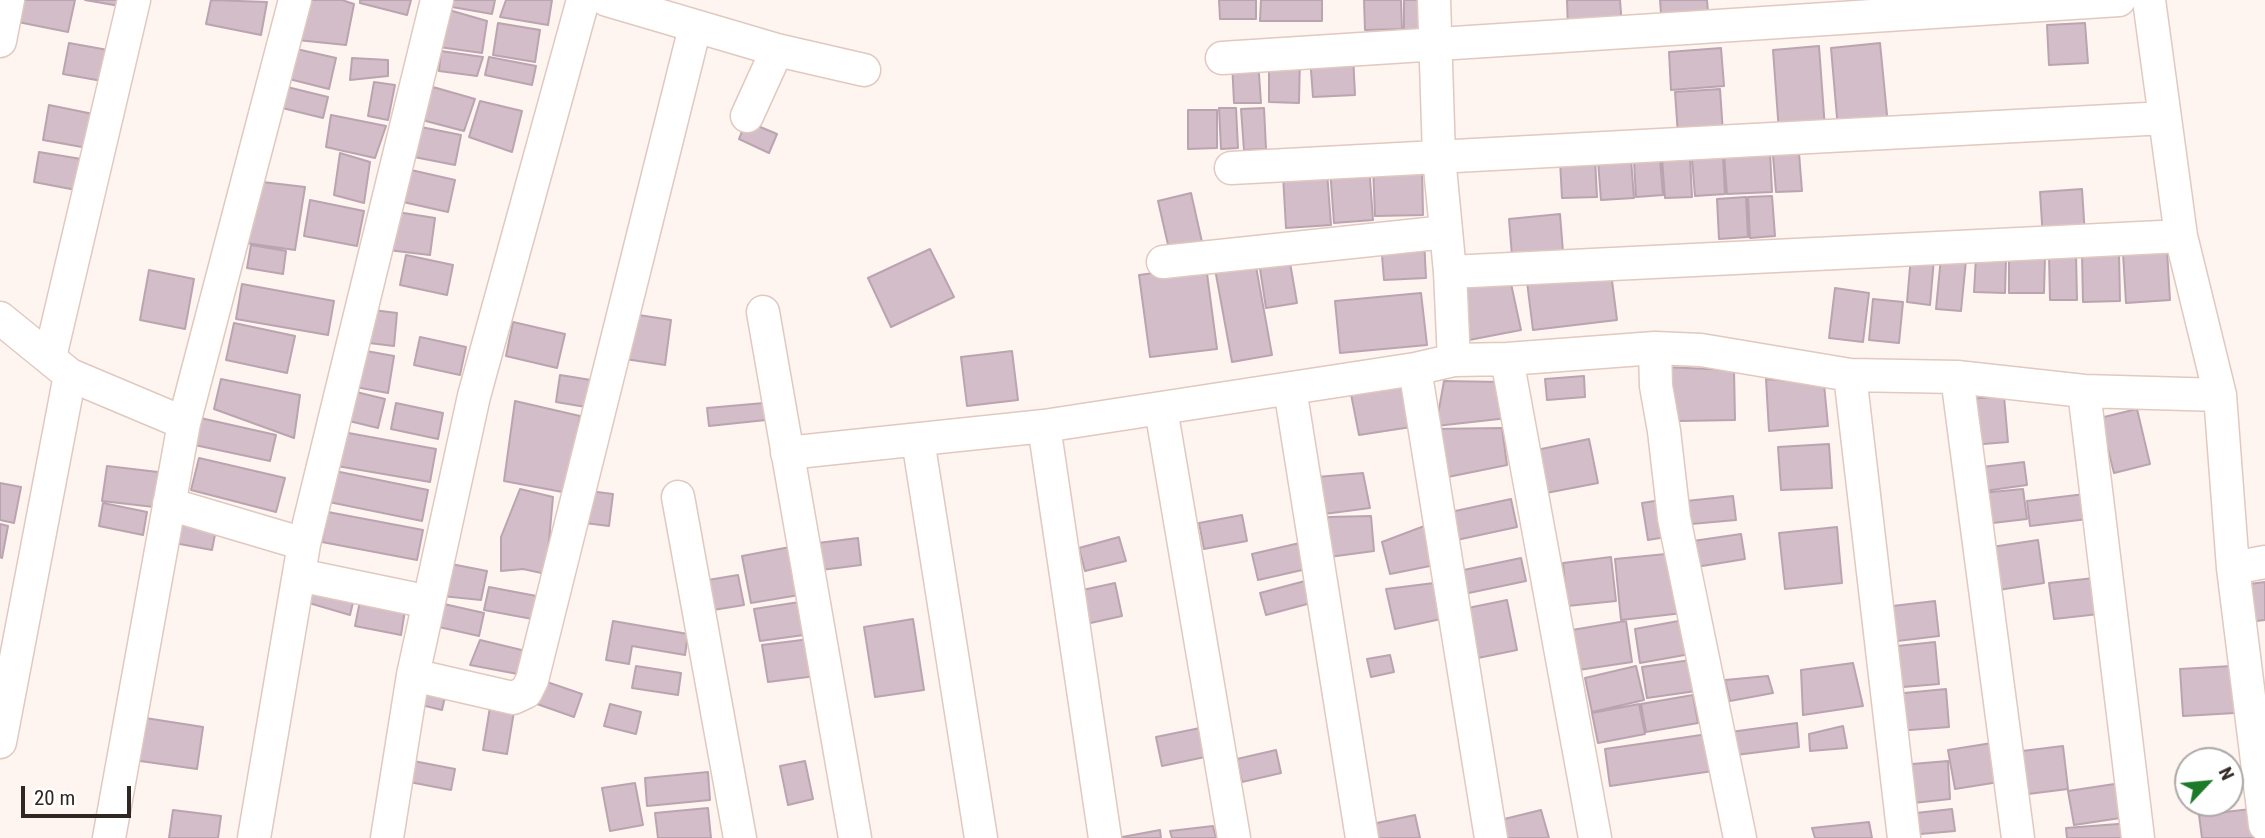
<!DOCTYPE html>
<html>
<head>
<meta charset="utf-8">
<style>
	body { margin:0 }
	#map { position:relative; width:2265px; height:838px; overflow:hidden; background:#fef4f0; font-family:"Roboto Condensed",sans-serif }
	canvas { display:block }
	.north { position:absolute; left:2174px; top:747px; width:70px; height:70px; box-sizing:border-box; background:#fff; border:2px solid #aca9a7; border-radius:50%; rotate:64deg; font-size:19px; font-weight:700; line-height:28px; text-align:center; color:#302723 }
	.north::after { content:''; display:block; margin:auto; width:24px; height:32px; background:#1d7a29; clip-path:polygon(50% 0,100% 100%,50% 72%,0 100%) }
	.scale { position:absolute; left:21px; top:786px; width:110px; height:32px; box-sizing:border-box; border:4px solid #302723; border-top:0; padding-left:9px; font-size:21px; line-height:24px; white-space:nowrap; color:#302723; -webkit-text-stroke:5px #fff; paint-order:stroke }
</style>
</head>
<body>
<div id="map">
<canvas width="2265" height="838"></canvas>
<div class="north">N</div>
<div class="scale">20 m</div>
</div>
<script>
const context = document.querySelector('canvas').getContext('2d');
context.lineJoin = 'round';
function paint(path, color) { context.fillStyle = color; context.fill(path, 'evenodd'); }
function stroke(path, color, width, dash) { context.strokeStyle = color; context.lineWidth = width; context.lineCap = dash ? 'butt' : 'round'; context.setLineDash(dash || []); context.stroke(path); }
const building = new Path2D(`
	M23,0H75L68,32L18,22Z
	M85,0H133L131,8Z
	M211,0L267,2L261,35L206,24Z
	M305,0H342L354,4L346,45L297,40Z
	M360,0H411L407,15L360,3Z
	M453,0H495L492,14L452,7Z
	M506,0H552L548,25L500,17Z
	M1219,0H1256V19H1220Z
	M1261,0H1322V21H1260Z
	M1364,0H1401L1402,29L1365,30Z
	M1404,0H1426V32H1404Z
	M1567,0H1620L1622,27L1568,30Z
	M1660,0H1707L1709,25L1662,27Z
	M449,10L487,21L482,53L439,47Z
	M498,23L540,30L535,62L493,55Z
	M2085,23L2088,63L2049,65L2047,25Z
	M69,43L119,52L113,83L63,74Z
	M1880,43L1888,125L1838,129L1831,48Z
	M1819,46L1825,129L1779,132L1773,50Z
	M292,48L336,58L329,89L285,78Z
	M1721,48L1724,86L1671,90L1669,52Z
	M441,51L483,57L477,76L439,71Z
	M1353,55L1355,95L1313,97L1310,57Z
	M489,57L536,66L532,85L485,75Z
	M1269,57L1300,58L1299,103L1269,102Z
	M352,58L388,60V76L350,80Z
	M1258,60L1261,103H1234L1232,61Z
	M374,82L395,85L388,120L368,116Z
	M279,85L328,97L323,118L274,106Z
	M433,87L475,99L464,131L422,120Z
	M1720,89L1723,133L1678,135L1675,92Z
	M480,101L522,111L512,152L469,137Z
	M49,105L98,115L93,149L43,140Z
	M1219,108H1236L1238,148L1221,149Z
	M1264,108L1266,149L1244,150L1241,109Z
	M1188,110H1217V148L1188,149Z
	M331,115L386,126L375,158L326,147Z
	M746,121L777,134L769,153L739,139Z
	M416,126L461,135L455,165L409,156Z
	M39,152L81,159L76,190L34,182Z
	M1770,152L1772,192L1727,194L1724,155Z
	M340,153L370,162L364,203L334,195Z
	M1799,153L1802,191L1776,192L1773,155Z
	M1723,156L1725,194L1695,196L1692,158Z
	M1690,158L1692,197L1665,198L1662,159Z
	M1595,159L1597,197L1562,198L1560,161Z
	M1631,159L1634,198L1601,200L1598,161Z
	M1660,159L1663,195L1636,197L1634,161Z
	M1422,164L1423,215L1375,216L1373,165Z
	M1369,165L1373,220L1334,223L1330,168Z
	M411,170L455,180L448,212L403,202Z
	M1327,172L1331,225L1286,228L1283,175Z
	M254,181L305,187L295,250L246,243Z
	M2082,189L2085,236L2043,239L2040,192Z
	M1191,193L1202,242L1169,249L1158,201Z
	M1772,196L1775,236L1750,238L1748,197Z
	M1746,197L1748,237L1719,239L1717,199Z
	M310,200L364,211L357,246L304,236Z
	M391,211L435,218L430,255L379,249Z
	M1560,214L1563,252L1512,256L1509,219Z
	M1424,240L1426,278L1384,280L1381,243Z
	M251,245L286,251L283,274L247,268Z
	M930,249L954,297L891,327L868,278Z
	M2167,250L2170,300L2126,303L2123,253Z
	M2119,253L2120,301L2083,302L2082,254Z
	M2076,254L2077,300H2050L2049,255Z
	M406,255L453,265L447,295L400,285Z
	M2009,255L2045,256L2044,293H2009Z
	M1911,256L1934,259L1930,305L1907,302Z
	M1289,257L1297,303L1266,308L1259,262Z
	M1941,257L1966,260L1961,311L1936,309Z
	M1976,257L2006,258L2005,293L1974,292Z
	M1255,261L1272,355L1232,362L1215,269Z
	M1610,265L1617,320L1533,330L1526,274Z
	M1206,266L1217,349L1150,357L1139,275Z
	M149,270L194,279L185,329L140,320Z
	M1510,279L1521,330L1469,340L1458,289Z
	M242,284L334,301L328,335L236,319Z
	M1835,288L1869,293L1863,342L1829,338Z
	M1421,293L1427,345L1340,353L1335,301Z
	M1873,299L1903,302L1899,343L1869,340Z
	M365,309L397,313L394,346L361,342Z
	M632,314L671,320L665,365L625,359Z
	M513,322L565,334L557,368L506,356Z
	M234,323L295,336L287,373L226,360Z
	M420,337L466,347L460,375L414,365Z
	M355,349L394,356L388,393L350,386Z
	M1012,351L1018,400L967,406L961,357Z
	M1662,367L1734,370L1735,420L1679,421Z
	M560,375L591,380L586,407L556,402Z
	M1584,376L1585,397L1547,400L1545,379Z
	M221,379L300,395L294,438L214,409Z
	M1766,379L1824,384L1828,426L1769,431Z
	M1444,381L1501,382L1508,418L1436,426Z
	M1404,385L1411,427L1359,435L1351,394Z
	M348,390L385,399L378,428L341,419Z
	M2004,396L2008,442L1971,445L1968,399Z
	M515,401L580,416L568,493L504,481Z
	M396,403L443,413L438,439L391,429Z
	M764,403L766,420L709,426L707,408Z
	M2137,409L2150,464L2114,473L2100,418Z
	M196,417L276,435L270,461L190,444Z
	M1502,428L1507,465L1438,479L1431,429Z
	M343,432L436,449L430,482L337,466Z
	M1589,439L1598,483L1541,494L1532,451Z
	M1829,444L1832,488L1781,490L1778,447Z
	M199,458L285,478L276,512L191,490Z
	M2024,462L2027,485L1977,492L1974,468Z
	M107,466L158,472L154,507L102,501Z
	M335,471L428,490L422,521L329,502Z
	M1363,473L1370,508L1324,514L1317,477Z
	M0,483L21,487L14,523L0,520Z
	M520,489L553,497L546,574L523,569L501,571V537Z
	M2023,489L2027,519L1984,524L1981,493Z
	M581,490L613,494L609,526L577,522Z
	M2085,494L2088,519L2030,526L2027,501Z
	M1733,496L1736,520L1680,525L1677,502Z
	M1511,499L1517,527L1452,541L1446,513Z
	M1661,500L1666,537L1648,540L1642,503Z
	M103,503L147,512L143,535L99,526Z
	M328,512L423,530L417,560L322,542Z
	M1242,515L1247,541L1204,549L1199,523Z
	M174,516L217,524L212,550L169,542Z
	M1371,516L1374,551L1329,557L1323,520L1329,517Z
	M0,524L8,526L2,558L0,557Z
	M1427,525L1435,565L1390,574L1382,542Z
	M1837,527L1842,583L1785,589L1779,533Z
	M1741,534L1745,559L1690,568L1686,542Z
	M1119,537L1126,561L1085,571L1079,548Z
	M858,538L861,565L813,571L810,544Z
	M2038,540L2044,583L1992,591L1985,548Z
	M1304,542L1311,568L1258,580L1252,554Z
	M790,547L799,595L751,603L742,556Z
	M1676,553L1683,613L1621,620L1615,559Z
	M1611,557L1616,601L1567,606L1563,563Z
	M1521,558L1526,581L1464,594L1459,571Z
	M446,563L487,571L481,600L442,596Z
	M738,575L744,605L707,611L702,581Z
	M2094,578L2099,614L2054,619L2049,583Z
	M1305,581L1311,603L1266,615L1260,593Z
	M315,582L355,594L350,615L309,603Z
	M2265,582V620L2247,622L2242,585Z
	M1115,583L1122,616L1077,626L1069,593Z
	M1434,583L1441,619L1395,629L1386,589Z
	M489,587L547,598L543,621L484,610Z
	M361,596L406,604L401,635L355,626Z
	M1507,600L1517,650L1473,659L1463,609Z
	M806,601L811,634L760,641L754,609Z
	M1935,601L1939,636L1889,642L1884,607Z
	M435,602L484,613L479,636L430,625Z
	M913,619L924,690L875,697L864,627Z
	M1684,620L1690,654L1640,663L1635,629Z
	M613,621L688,634L685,655L632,646L629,664L606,660Z
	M1626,621L1632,662L1572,671L1566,631Z
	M810,639L816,676L768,682L762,645Z
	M480,640L530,652L523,675L470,665Z
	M1935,642L1939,684L1891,688L1888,647Z
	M1390,655L1394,672L1371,677L1367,659Z
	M1691,660L1696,691L1647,698L1642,667Z
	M1853,663L1863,706L1803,715L1801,670Z
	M636,666L681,673L678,695L632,688Z
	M1636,666L1644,700L1592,712L1585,678Z
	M2232,666L2235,713L2183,716L2180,669Z
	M1768,676L1773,693L1730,701L1725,680Z
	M544,681L582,694L574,717L537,704Z
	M417,686L446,692L442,710L413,703Z
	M1946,689L1949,727L1897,731L1894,694Z
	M1693,695L1698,723L1646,732L1641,704Z
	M491,701L515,705L507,754L483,750Z
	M610,704L641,712L636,734L604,726Z
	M1639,704L1645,734L1598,743L1592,713Z
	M139,717L203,727L197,769L133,760Z
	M1797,723L1799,747L1736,755L1723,733Z
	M1843,726L1847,748L1810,751L1809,734Z
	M1200,728L1205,757L1162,766L1156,737Z
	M1708,734L1713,771L1610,786L1605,749Z
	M1998,742L2005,781L1955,789L1948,750Z
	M2063,746L2068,789L2028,794L2022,751Z
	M1276,750L1281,773L1242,782L1237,759Z
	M403,759L455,769L451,790L399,780Z
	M805,761L813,799L788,805L780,766Z
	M1948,761L1950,799L1904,804L1900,765Z
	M708,772L710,800L647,806L645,778Z
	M635,783L643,825L610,831L602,788Z
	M2121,783L2127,817L2074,825L2068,791Z
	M708,808L711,838H658L655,813Z
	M1952,809L1955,831L1909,835L1907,814Z
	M2251,809L2254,838H2202L2199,815Z
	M173,810L221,816L218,838H169Z
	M1541,810L1549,838H1496L1492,822Z
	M1415,815L1420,838H1374L1372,824Z
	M1869,822L1872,838H1815L1812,828Z
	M2131,823L2132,838H2067L2066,828Z
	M1213,826L1216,838H1172L1170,831Z
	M1160,830L1161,838H1117Z`);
paint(building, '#d3bdc9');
stroke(building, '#baa4b0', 2);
const minor = new Path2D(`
	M607,0L777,50L864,70
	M1434,0L1439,157L1450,272L1454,360
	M2149,0L2181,236L2220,395L2233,568L2265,825
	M0,41L8,0
	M1222,58L2119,0
	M747,116L777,50
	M1231,168L2165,118
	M1163,262L1446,232
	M1450,272L2181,236
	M763,312L855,838
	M0,318L70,375L184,423
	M1655,348L1656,386L1664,431L1674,518L1740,838
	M50,357L134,0
	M1507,359L1595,838
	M1415,369L1491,838
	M1850,375L1904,838
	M1957,377L2018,838
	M1290,389L1362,838
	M2084,391L2138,838
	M1161,409L1234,838
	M1044,426L1105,838
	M918,440L981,838
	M787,453L1044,426L1415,369L1454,360L1507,359L1655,348L1701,350L1850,375L1957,377L2084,391L2220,395
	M678,497L740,838
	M169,504L304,544
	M2233,568L2265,562
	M299,575L429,602
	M413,675L513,698L526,692L532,680L695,27
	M0,742L70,375
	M109,838L184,423L295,0
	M254,838L304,544L437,0
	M387,838L413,675L474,396L583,0`);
stroke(minor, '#e0c9bf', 35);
stroke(minor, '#fff', 32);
</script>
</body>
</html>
